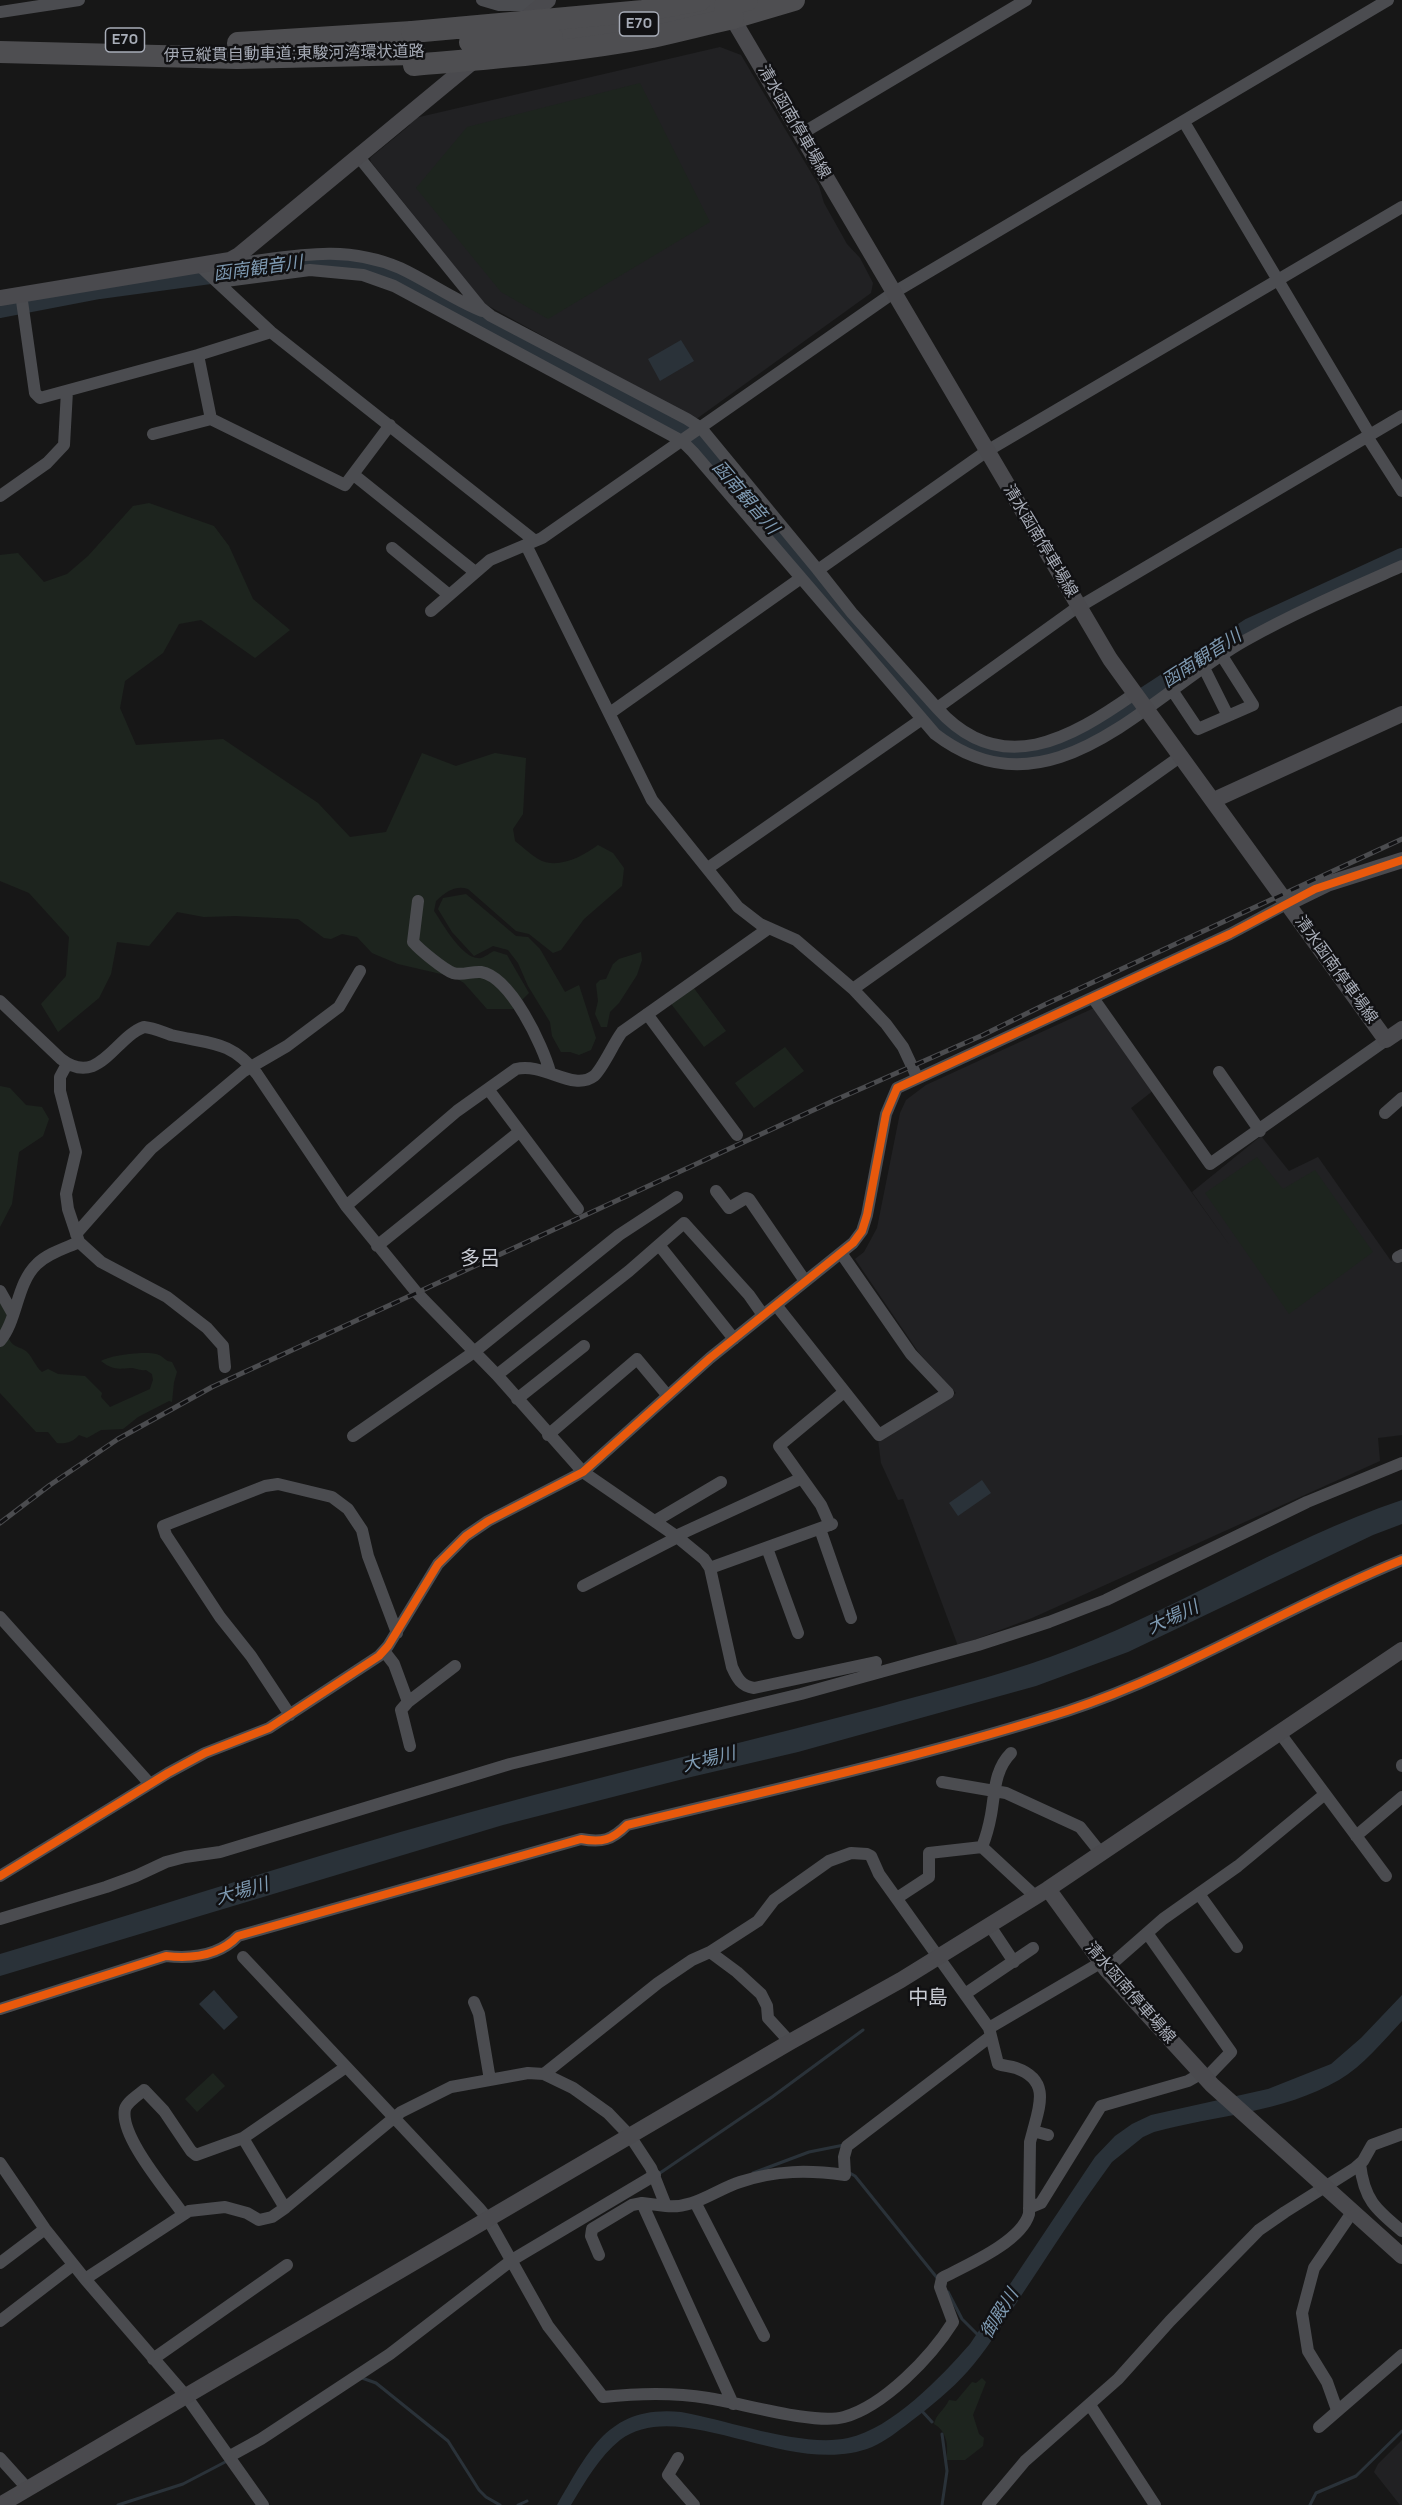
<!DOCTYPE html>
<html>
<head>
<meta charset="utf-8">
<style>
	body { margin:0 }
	canvas { display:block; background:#171717 }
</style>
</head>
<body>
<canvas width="1402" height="2505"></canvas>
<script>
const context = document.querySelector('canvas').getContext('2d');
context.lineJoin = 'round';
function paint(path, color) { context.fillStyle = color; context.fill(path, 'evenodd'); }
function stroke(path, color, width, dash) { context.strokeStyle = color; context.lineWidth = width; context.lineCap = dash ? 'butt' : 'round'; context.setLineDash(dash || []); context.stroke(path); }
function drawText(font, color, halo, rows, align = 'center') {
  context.font = font + ' Manrope,"Noto Sans JP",sans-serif'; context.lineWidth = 5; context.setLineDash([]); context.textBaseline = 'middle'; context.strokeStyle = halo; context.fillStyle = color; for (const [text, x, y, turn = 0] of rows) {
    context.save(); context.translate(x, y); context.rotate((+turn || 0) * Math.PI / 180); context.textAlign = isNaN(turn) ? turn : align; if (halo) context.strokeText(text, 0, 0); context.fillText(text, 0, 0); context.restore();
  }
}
paint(new Path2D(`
	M720,47L741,55L819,186L824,203L847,244L860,258L873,283L871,293L695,420L485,304L371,162L370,158L410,125L408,122L411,119Z
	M1094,1008L1154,1090L1131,1108L1233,1250L1192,1192L1261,1136L1289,1171L1318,1157L1391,1261L1402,1254V1435L1378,1438L1380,1461L1032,1618L958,1646L903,1499L898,1500L881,1463L878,1439L956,1393L919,1353L855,1259L864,1252L877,1228L900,1113L906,1100L926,1085Z
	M1402,2440V2505H1400L1374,2472L1378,2464Z`), '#212123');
paint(new Path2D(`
	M640,83L710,222L548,319L501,292L416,188L467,127Z
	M149,503L214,526L229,546L253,599L290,630L255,658L201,620L179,624L163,653L125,681L120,708L136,745L223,739L318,803L350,837L386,832L422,753L456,766L495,753L526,758L523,814L513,829L515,841C523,847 530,854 538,859C557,870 582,857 598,845L613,853L624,868L622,886L584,919L561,950L553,953L529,934L516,931L468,889C455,885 446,892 436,901L434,911C443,924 463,961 481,958C485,957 490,953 494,951L507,955L529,993L513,1009H487L464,983L454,977L398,964L372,953L357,937L342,934L331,939L324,938L298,919L235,916L204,917L177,912L149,946L117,942L111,974L99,998L58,1032L41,1004L66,976L69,937L29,893L0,881V555L18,553L44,582L67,574L88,556L133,506Z
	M466,894L516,936L528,937L540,949L565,992L579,985L596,1038L591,1050L579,1055L570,1052H561L552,1036L550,1022L528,986L518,963L508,950L493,946L474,956L452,932L438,909L443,898Z
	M641,952L642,960L637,975L619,1003L610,1012L607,1027H601L595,1014L598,1001L596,984L600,980L606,979L613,964L619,959Z
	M693,987L726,1031L704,1047L672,1005V1002Z
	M785,1047L804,1071L754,1108L735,1083Z
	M0,1086L10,1088L26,1105L42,1107L49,1119L43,1136L19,1152L12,1204L0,1227Z
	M1257,1157L1283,1189L1315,1170L1373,1252L1289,1314L1205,1193Z
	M0,1298L10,1313C8,1322 4,1338 14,1345C18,1348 23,1348 27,1352C33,1358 35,1366 42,1372L48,1369L58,1374L85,1376L102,1393L101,1397L110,1407L150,1389L153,1380L152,1374L146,1370C139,1371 137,1368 130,1368C118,1369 112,1370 101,1361C111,1355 148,1350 159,1355C165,1358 165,1361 172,1362L177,1372L174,1382L172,1402L169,1401L138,1417L123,1429L101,1430L87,1438L79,1435C73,1442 66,1444 57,1443L48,1432H36L0,1393Z
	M213,2073L225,2086L197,2112L185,2099Z
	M982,2378L986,2382L973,2415L979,2434L984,2438L983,2446L965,2460H946C949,2447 947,2431 934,2424C936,2414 945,2409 949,2400L956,2401L972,2382L976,2383Z`), '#1d241e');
paint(new Path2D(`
	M681,340L694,361L660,381L648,359Z
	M982,1480L991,1493L958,1516L949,1503Z
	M1402,1500V1524L1373,1535L1128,1652L1036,1686L798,1752L691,1777L503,1825L0,1976V1954C178,1901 354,1842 534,1795C649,1765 764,1737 879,1707C936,1691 994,1677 1050,1657C1171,1614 1280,1541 1402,1500Z
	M214,1990L238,2017L224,2030L199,2004Z
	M1402,1995V2021C1383,2041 1363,2066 1339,2080C1282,2113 1216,2115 1154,2132L1143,2137L1112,2162C1078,2208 1047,2257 1015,2305C1000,2327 986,2351 968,2371C951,2390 930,2407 910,2422C898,2431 886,2441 872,2447C791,2480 680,2394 620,2440C599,2457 585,2482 571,2505H557C589,2451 608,2405 681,2412C728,2420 802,2448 848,2438C893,2428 940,2378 970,2344L1095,2157L1115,2136L1132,2124L1151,2115L1268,2089L1331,2064L1361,2038Z`), '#2a3239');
stroke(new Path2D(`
	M848,2172L855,2176L938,2279
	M660,2173L772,2097L863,2030
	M753,2173L809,2152L844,2145
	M948,2292L962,2319L978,2335
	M362,2378L376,2383L448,2441L479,2490L486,2497L500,2505
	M921,2410L932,2422
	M942,2434L947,2471L942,2505
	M118,2505L183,2484L227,2461
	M518,2505L527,2501
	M1310,2505L1316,2493L1356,2476L1402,2431`), '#2a3239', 3);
stroke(new Path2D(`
	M0,308L99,289L306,261L348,264L378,270L405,280L696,441L938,721L963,741L997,754L1020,755L1039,752L1079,740L1250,628L1402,558`), '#2a3239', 20);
stroke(new Path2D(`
	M482,0L499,5H542
	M0,12L79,0
	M1184,122L1370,435
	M801,134L1026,0
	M358,156L481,308L491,316L687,419L701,428L818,570
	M1402,207L987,451L818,570L852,613L937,708L1072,611L1402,416
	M230,260L233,264C292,257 342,243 400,268C428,281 454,300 482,311
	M200,266L271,332L535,541
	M218,282L310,270L363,275L394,286L682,441L693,452L935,734C1051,823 1150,693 1246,640C1296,612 1350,589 1402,566
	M21,294L35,393L40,398L198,355L271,332
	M198,355L211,419
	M153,434L211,419L345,485L390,425
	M1368,438L1402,491
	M354,475L475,572
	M0,496L47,463L64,445L67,391
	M526,545L652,800L738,907L760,924L796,940L853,989L886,1024L903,1047L917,1077
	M392,548L449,595
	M431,611L490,560L542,538L893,293L1388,0
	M1204,668L1228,716
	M1172,690L1198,729L1253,705L1222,656
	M937,708C1001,780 1071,738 1134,694
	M610,713L801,578
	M708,868L922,719
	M418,901L413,942C420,950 443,969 453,973C462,976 472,971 481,972C511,977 543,1046 550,1072
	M853,989L1181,756
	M1093,998L1210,1164L1386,1040
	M0,1001L61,1059C99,1088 115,1037 144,1027C154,1028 162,1032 171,1035C209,1044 231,1040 257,1074L346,1206L417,1293L497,1375L583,1472L676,1536L704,1559L710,1568L732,1667C737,1678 741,1686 754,1688L876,1662
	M647,1014L737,1135
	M67,1064L60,1077V1091L76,1152L66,1194L68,1209L79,1242L101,1262L167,1297L207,1328L223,1346L225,1367
	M1219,1072L1260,1131
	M488,1089L578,1209
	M1385,1113L1402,1098
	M716,1191L729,1208L746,1198L749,1199L805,1281
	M346,1206L457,1111L516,1069C544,1062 573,1092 594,1076C603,1068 613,1044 622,1032L769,928
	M76,1234L151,1149L244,1071L287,1046L339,1007L360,971
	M659,1245L734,1339
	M377,1246L519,1132
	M1398,1257L1402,1255
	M0,1291L13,1314
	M776,1305L879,1435L948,1393L911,1354L841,1253
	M0,1341C18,1319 16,1284 37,1264C48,1253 66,1248 79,1242
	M497,1375L629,1271L684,1223L749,1295L763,1315
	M517,1399L584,1346
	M548,1435L637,1359L668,1396
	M353,1436L474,1352L619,1235L677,1197
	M655,1521L721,1482
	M830,1525L821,1505L779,1446L844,1392
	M820,1529L851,1618
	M676,1536L800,1479
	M767,1548L798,1633
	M710,1568L832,1524
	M583,1586L678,1537
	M0,1617L150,1784
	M384,1651L394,1664L408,1702L401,1710L410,1746
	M408,1702L455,1666
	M290,1715L251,1656L220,1617L166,1535L163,1526L265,1486L278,1484L332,1497L348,1509L362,1530L368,1556L397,1633
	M1279,1732L1386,1876
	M1402,1765V1766
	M942,1782L1006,1793L1080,1827L1100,1852
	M1356,1836L1402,1797
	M982,1847C986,1837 989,1826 991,1815C995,1793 994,1770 1011,1753
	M0,1876L168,1773L205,1753L269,1728L379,1656L388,1646L438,1564L466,1536L488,1521L583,1472L710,1358L853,1243L862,1231L867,1215L886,1114L897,1088L1230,934L1288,903
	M1199,1894L1237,1947
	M897,1898L929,1877V1853L982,1847L1036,1897
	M0,1919L106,1887L136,1876L166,1862L185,1857L220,1852L510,1764L801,1694L978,1645L1049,1622L1106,1600L1307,1502L1402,1463
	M990,1926L1014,1962
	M1147,1933L1231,2052L1206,2078
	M710,1952L758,1921L774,1900L829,1861L851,1853L867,1854L871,1856L879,1874L989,2028L998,2064C1004,2066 1010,2066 1016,2068C1050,2080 1040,2105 1033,2131L1048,2135
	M243,1957L479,2208L488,2219L548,2326L603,2397C639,2393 673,2392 708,2398C741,2403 814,2425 844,2417C884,2406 931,2357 953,2322L940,2287L942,2278C967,2265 1021,2242 1029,2214L1030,2142L1033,2131
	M1106,1969L1163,1919L1238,1866L1325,1794
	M965,1994L1033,1948
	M474,2002L479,2014L490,2080
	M0,2009L166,1956C193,1959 219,1956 238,1936L581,1839C602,1843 612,1840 627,1825C774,1789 923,1757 1067,1711C1183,1673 1288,1606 1402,1560
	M989,2028L1100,1963
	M544,2074L658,1983L692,1960L710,1952L737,1972L761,1994L767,2006L768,2018L790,2042
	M243,2138L285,2208
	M0,2163L45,2229L85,2279L186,2396L263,2505
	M1360,2164C1364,2199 1375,2209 1402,2231
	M695,2202L764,2336
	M666,2206C694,2209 715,2190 740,2182C776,2170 809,2170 845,2175L844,2157L847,2146L991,2036
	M1029,2208L1041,2203L1101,2106L1188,2081L1202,2073
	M183,2214C168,2192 119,2136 125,2109C127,2102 138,2095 144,2090L164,2111L191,2151L196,2155L243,2138L346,2067
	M599,2255L591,2236L592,2229L632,2205L642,2203
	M0,2263L45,2229
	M85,2279L189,2211L225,2207L247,2213L259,2220L272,2217L285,2208L401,2112L451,2087L528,2073L544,2074L573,2088L608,2113L630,2136L651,2168L666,2206L642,2203L733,2404
	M0,2321L73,2265
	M153,2359L287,2265
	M1090,2405L1155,2505
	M1337,2410L1327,2382L1308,2351L1302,2313L1314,2268L1353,2211
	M1319,2427L1402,2355
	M230,2456L261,2439L390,2354L512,2260L655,2175
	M0,2458L27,2488
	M678,2458L668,2475L694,2505
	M988,2505L1025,2461L1118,2379L1170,2321L1259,2230L1285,2212L1355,2168L1363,2161L1372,2145L1402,2134`), '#4b4c50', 12);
stroke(new Path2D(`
	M727,9L1110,659L1386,1040L1402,1029
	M519,24L548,0
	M0,298L230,260L239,255L476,59
	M1214,800L1402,714
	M1288,903L1327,884L1402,860
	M1402,1650L1048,1889L1106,1969L1212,2085L1402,2256
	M0,2505L790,2042L901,1980L1048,1889`), '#4a4a4e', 16);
stroke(new Path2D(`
	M733,18L794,0
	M552,38L630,26L725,6
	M238,43L412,32
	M0,52L237,58L415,54`), '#4e4e51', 22);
const rail = new Path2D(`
	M0,1523L50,1485L118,1439L212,1387L833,1101L983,1035L1046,1004L1402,839`);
stroke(rail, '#4b4c4f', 5);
stroke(rail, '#111113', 3, [9]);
stroke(new Path2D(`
	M725,6L747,0
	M412,32L643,11L700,0
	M470,42L552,38
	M414,65C494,58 573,52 652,37C679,31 706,24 733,18`), '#4e4e51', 22);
stroke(new Path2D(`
	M0,1876L168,1773L205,1753L269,1728L379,1656L388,1646L438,1564L466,1536L488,1521L583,1472L710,1358L853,1243L862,1231L867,1215L886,1114L897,1088L1230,934L1315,889L1402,860
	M0,2009L166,1956C193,1959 219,1956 238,1936L581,1839C602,1843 612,1840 627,1825C774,1789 923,1757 1067,1711C1183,1673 1288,1606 1402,1560`), '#e8590c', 8);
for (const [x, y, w] of [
	[639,24,39],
	[125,40,39]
]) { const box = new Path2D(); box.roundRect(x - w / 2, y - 12, w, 24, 4.5); context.fillStyle = '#111113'; context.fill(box); stroke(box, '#a8adb8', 1.5); }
drawText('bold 15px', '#a8adb8', null, [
	["E70",639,24],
	["E70",125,40]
]);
drawText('16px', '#a8adb8', '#111113', [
	["伊豆縦貫自動車道;東駿河湾環状道路",294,54,-1],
	["清水函南停車場線",794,122,60],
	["清水函南停車場線",1040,541,59],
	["清水函南停車場線",1336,970,54],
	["清水函南停車場線",1130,1993,49]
]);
drawText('italic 18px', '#7f9bb3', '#111113', [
	["函南観音川",258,269,-8],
	["函南観音川",745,498,49],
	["函南観音川",1202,659,-33],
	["大場川",1173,1618,-25],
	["大場川",709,1760,-14],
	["大場川",242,1892,-16],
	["御殿川",1000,2314,-58]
]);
drawText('20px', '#c9ccd4', '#111113', [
	["多呂",480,1259],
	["中島",928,1998]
]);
</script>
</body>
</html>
